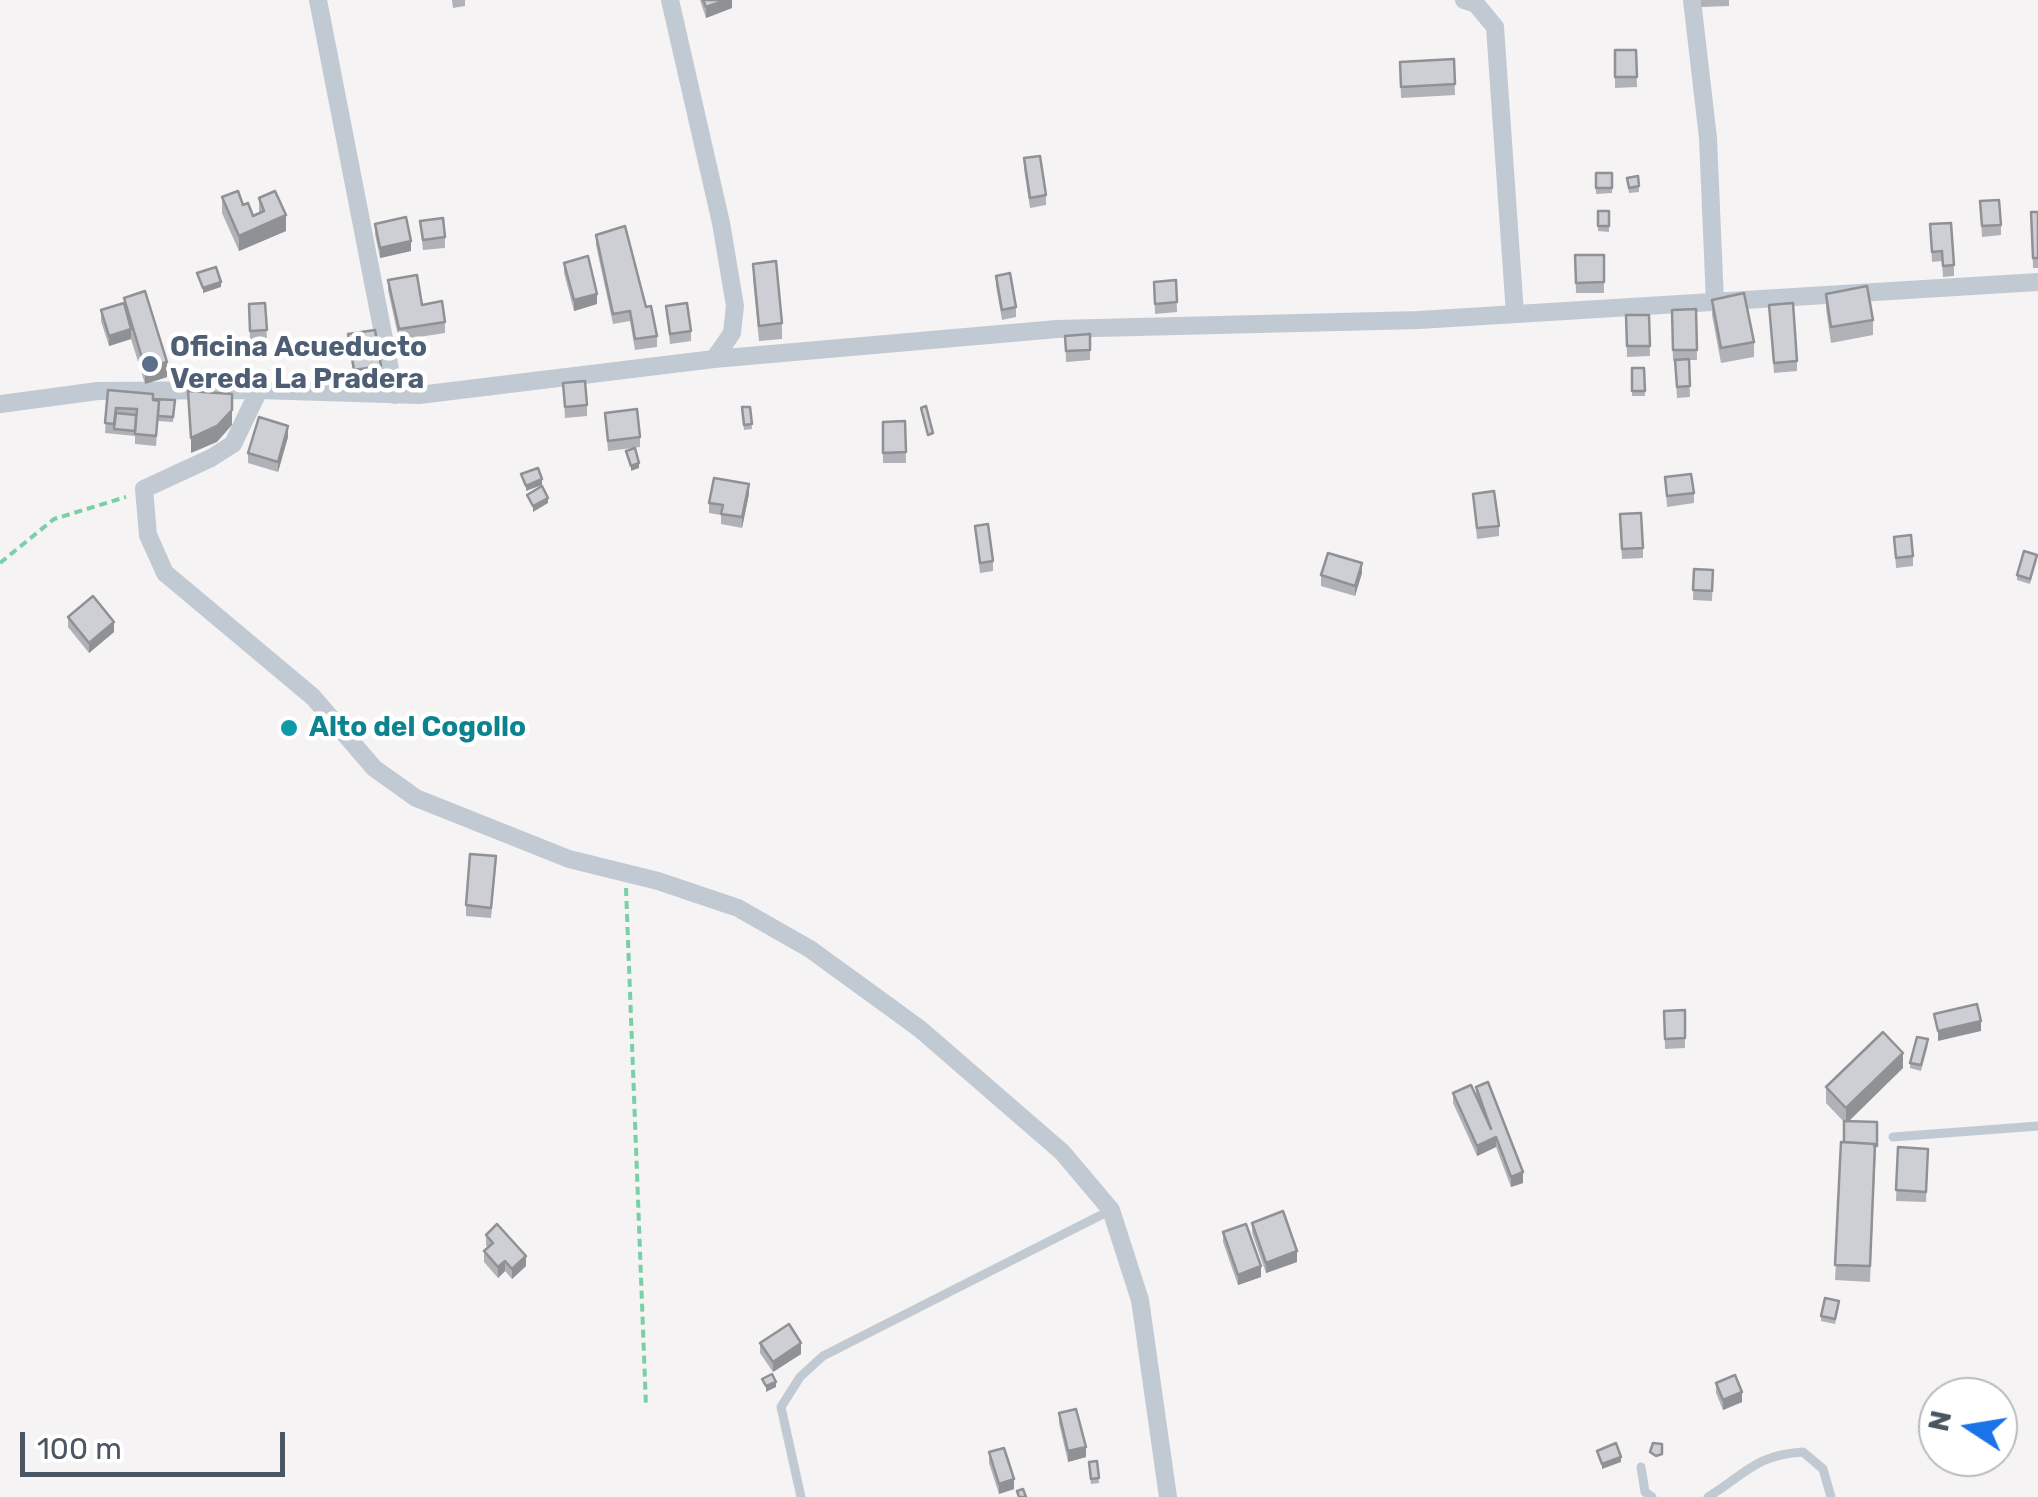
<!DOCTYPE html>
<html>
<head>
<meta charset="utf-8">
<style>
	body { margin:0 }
	#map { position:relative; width:2038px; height:1497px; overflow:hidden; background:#f5f3f3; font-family:Rubik,sans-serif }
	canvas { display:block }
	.north { position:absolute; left:1918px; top:1377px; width:100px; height:100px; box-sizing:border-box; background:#fff; border:2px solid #b7bbc0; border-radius:50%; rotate:282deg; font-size:28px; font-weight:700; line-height:40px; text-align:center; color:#4a5661 }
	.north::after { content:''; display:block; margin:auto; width:35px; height:45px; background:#1a73e8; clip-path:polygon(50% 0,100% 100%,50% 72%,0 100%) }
	.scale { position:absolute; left:20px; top:1432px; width:265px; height:45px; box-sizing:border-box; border:5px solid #4a5661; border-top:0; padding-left:12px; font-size:30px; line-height:35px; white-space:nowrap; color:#4a5661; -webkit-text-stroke:8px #fff; paint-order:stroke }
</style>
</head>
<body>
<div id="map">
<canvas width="2038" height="1497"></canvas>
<div class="north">N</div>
<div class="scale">100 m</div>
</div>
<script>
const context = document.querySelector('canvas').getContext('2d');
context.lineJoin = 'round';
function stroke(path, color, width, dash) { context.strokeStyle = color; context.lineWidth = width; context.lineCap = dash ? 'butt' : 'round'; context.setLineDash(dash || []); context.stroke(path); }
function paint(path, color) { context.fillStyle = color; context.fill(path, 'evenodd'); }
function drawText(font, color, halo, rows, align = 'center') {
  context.font = font + ' Rubik,sans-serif'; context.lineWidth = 9; context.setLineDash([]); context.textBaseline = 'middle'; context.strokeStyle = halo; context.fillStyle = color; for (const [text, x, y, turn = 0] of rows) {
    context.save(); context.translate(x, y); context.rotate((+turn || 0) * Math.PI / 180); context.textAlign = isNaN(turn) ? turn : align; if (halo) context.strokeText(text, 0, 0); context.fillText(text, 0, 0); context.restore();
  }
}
stroke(new Path2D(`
	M0,563L54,519L126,497
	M626,888L646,1407`), '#7ad0a6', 4, [8, 5]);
stroke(new Path2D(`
	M1893,1137L2038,1126
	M1641,1467L1645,1492L1652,1497
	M801,1497L781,1407L800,1377L823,1356L1111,1210
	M1708,1497C1746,1474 1755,1455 1803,1452L1823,1469L1831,1497`), '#c1cad2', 9);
stroke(new Path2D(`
	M318,0L395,395
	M670,0L721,223L735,306L732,333L714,359
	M1464,0L1476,4L1495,27L1515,314
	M1692,0L1708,138L1715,302
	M259,390L233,444L211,458L144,489L148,535L165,573L313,697L374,768L416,798L569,859L658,881L738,908L810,949L920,1029L1062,1152L1111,1210L1140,1300L1168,1497
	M0,404L98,391L259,390L419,395L714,359L1057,329L1419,320L2038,282`), '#c1cad2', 18);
paint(new Path2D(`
	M452,0H465V6L453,8Z
	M700,0H732V8L706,18Z
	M1701,0H1729V6L1701,7Z
	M1615,50H1636L1637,87L1615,88Z
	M1454,59L1455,95L1401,98L1400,62Z
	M1024,158L1046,195V205L1030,208L1024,169Z
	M1596,173H1612V193L1596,194Z
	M1627,178L1639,186V192L1629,193Z
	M222,197L243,205L253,216L259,213V198L286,231L239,251L222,213Z
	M1980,201L2001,225V235L1982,237Z
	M1598,211H1609V232L1598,231Z
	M2031,212H2038V268H2033Z
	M420,221L445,237V248L423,250Z
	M375,224L411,251L380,258L375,234Z
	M1930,224L1954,265V276L1943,277L1942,261L1932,262Z
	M596,235L646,307L657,336V347L635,350L630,321L613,324L596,245Z
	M1575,255H1604V293H1576Z
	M564,263L597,304L574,311L564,273Z
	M753,264L782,323V339L759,341L753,279Z
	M996,276L1016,307V317L1002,320L996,286Z
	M388,280L445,322V333L399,340L388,290Z
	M1176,280L1177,312L1155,314L1154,282Z
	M1826,294L1873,320V335L1831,343L1826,309Z
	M124,298L167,377L145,384L131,339L109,346L101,321V310L124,303Z
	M1712,300L1754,342V357L1721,363L1712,315Z
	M265,303L267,340L250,341L249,304Z
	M1769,305L1797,361V371L1774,373Z
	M666,306L691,331V341L670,344Z
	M1696,309L1697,360H1689L1690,397L1677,398L1675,360L1673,361L1672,310Z
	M1626,315H1649L1650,356L1627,357Z
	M348,334L381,366V376L354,380Z
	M1090,334V360L1066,362L1065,336Z
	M1632,368H1644L1645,396H1632Z
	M563,383L587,405V416L565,418Z
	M108,390L153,400H175L173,422L158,421V419L156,446L135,444V436L105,433Z
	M742,407H750L752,429L744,430Z
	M605,413L640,437V447L608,451Z
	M905,421L906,463H883V422Z
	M288,437L278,472L248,463V453Z
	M1665,477L1694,493V503L1667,507Z
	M749,494L742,528L721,524V515L709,513V503Z
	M1473,494L1499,526V536L1477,539Z
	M1620,525L1643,548V558L1622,559Z
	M975,526L993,561V571L980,573Z
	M1894,537L1913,556V566L1896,568Z
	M2037,560L2030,584L2017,580V575Z
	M1694,569L1713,570L1712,601L1693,600Z
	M1362,573L1355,596L1321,586V575Z
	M68,617L114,632L89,653L68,627Z
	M496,866L491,918L466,916V905Z
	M1685,1010V1048L1665,1049L1664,1011Z
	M1928,1045L1921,1071L1910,1068V1063Z
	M1903,1068L1848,1121L1877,1122L1870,1282L1835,1280L1844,1122L1826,1103V1087Z
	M1476,1087L1523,1183L1511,1187L1496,1147L1477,1156L1453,1103V1093L1476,1096Z
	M1898,1147L1928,1149L1926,1202L1896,1201Z
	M1252,1223L1297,1262L1266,1273L1252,1233Z
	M1223,1232L1261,1277L1238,1285L1223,1242Z
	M486,1235L526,1266L512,1279L505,1271L498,1278L484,1262V1251L488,1248L486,1245Z
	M1839,1306L1835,1324L1821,1321V1316Z
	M760,1343L801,1354L773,1372L760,1353Z
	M1716,1383L1742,1402L1723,1410L1716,1393Z
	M1059,1413L1086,1457L1068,1462L1059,1423Z
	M989,1452L1014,1489L999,1494L989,1463Z
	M1097,1461L1099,1483L1091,1484L1089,1462Z`), '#b0b2b7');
paint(new Path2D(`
	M726,0H732V8L706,18V7Z
	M286,215V231L239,251V236Z
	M411,241V251L380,258V248Z
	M221,282V287L203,293V288Z
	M597,294V304L574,311V300Z
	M131,329V339L109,346V336Z
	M167,362V377L145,384V368Z
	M232,410V425L217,442L191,453V438Z
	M288,426V437L278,472V462Z
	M639,463V468L631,471V466Z
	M542,479V485L526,491V486Z
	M749,484V494L742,528V517Z
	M548,498V503L533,512V506Z
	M1362,563V573L1355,596V586Z
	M114,622V632L89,653V643Z
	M1981,1021V1031L1938,1041V1031Z
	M1903,1053V1068L1846,1124V1108Z
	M1496,1137V1147L1477,1156V1146Z
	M1523,1172V1183L1511,1187V1177Z
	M1297,1251V1262L1266,1273V1263Z
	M526,1256V1266L512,1279V1269Z
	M505,1261V1271L498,1278V1267Z
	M1261,1266V1277L1238,1285V1275Z
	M801,1343V1354L773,1372V1362Z
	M776,1382V1387L766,1392V1386Z
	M1742,1392V1402L1723,1410V1400Z
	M1086,1447V1457L1068,1462V1451Z
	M1621,1457V1462L1602,1469V1464Z
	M1014,1479V1489L999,1494V1484Z`), '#909195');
const building = new Path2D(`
	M703,0H726L706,7Z
	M1615,50H1636L1637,77H1615Z
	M1454,59L1455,84L1401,87L1400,62Z
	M1040,156L1046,195L1030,198L1024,158Z
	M1596,173H1612V188H1596Z
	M1638,176L1639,186L1629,188L1627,178Z
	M238,191L243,205L248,203L253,216L264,211L259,198L275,191L286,215L239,236L222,197Z
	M1999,200L2001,225L1982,226L1980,201Z
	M1598,211H1609V226H1598Z
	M2031,212H2038V258H2033Z
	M406,217L411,241L380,248L375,224Z
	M443,218L445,237L423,240L420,221Z
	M1951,223L1954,265L1943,266L1942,251L1932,252L1930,224Z
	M625,226L646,307L651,306L657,336L635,339L630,311L613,314L596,235Z
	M1575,255H1604V282L1576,283Z
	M588,256L597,294L574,300L564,263Z
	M776,261L782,323L759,326L753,264Z
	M216,267L221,282L203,288L197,273Z
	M1010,273L1016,307L1002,310L996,276Z
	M417,275L422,305L442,301L445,322L399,329L388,280Z
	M1176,280L1177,302L1155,304L1154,282Z
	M1867,286L1873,320L1831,327L1826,294Z
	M145,291L167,362L145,368L124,298Z
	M1744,293L1754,342L1721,348L1712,300Z
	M124,303L131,329L109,336L101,310Z
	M265,303L267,330L250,331L249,304Z
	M687,303L691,331L670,334L666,306Z
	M1793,303L1797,361L1774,363L1769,305Z
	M1696,309L1697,350H1673L1672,310Z
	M1626,315H1649L1650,346H1627Z
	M375,330L381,366L354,370L348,334Z
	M1090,334V350L1066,351L1065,336Z
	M1689,359L1690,386L1677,387L1675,360Z
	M1632,368H1644L1645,391H1632Z
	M585,381L587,405L565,407L563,383Z
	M108,390L153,394V400L159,401L156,436L135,434L137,409L116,408L114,424L105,423Z
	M188,391L232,394V410L217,426L191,438Z
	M153,399L175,400L173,417L158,416L159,401L153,400Z
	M926,406L933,433L928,435L921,408Z
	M742,407H750L752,424L744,425Z
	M637,409L640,437L608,441L605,413Z
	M116,413L136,415L135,431L114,429Z
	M259,417L288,426L278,462L248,453Z
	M905,421L906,452L883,453V422Z
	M635,448L639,463L631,466L626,451Z
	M538,468L542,479L526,486L521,474Z
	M1691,474L1694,493L1667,496L1665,477Z
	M714,478L749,484L742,517L721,514L723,505L709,503Z
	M542,486L548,498L533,506L527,495Z
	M1494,491L1499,526L1477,528L1473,494Z
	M1641,513L1643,548L1622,549L1620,514Z
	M988,524L993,561L980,563L975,526Z
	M1911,535L1913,556L1896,558L1894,537Z
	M2024,551L2037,555L2030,579L2017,575Z
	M1328,553L1362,563L1355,586L1321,575Z
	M1694,569L1713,570L1712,591L1693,590Z
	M93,596L114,622L89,643L68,617Z
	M470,854L496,856L491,908L466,905Z
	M1977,1004L1981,1021L1938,1031L1934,1014Z
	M1685,1010V1038L1665,1039L1664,1011Z
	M1883,1032L1903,1053L1846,1108L1826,1087Z
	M1917,1037L1928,1039L1921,1065L1910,1063Z
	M1488,1082L1523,1172L1511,1177L1496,1137L1477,1146L1453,1093L1471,1085L1491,1129L1476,1087Z
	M1844,1121L1877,1122V1146H1874L1875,1144L1844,1142Z
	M1841,1142L1875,1144L1870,1266L1835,1265Z
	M1898,1147L1928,1149L1926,1192L1896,1190Z
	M1283,1211L1297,1251L1266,1263L1252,1223Z
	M497,1224L526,1256L512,1269L505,1261L498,1267L484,1251L493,1243L486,1235Z
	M1246,1224L1261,1266L1238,1275L1223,1232Z
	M1825,1298L1839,1301L1835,1319L1821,1316Z
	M789,1324L801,1343L773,1362L760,1343Z
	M772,1374L776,1382L766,1386L762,1379Z
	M1735,1375L1742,1392L1723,1400L1716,1383Z
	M1076,1409L1086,1447L1068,1451L1059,1413Z
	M1616,1443L1621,1457L1602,1464L1597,1451Z
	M1653,1443L1662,1444V1454L1656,1456L1650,1452Z
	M1004,1448L1014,1479L999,1484L989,1452Z
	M1097,1461L1099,1478L1091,1479L1089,1462Z
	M1023,1489L1026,1497H1019L1017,1491Z`);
paint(building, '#cdcfd5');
stroke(building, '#909195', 2.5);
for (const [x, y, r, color] of [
	[150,364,10,"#5c6f8a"],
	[289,728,10,"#0f9aa8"]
]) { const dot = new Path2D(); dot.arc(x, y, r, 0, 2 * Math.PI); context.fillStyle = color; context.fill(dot); stroke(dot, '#fff', 4); }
drawText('bold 28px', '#4e5e75', '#fff', [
	["Oficina Acueducto",170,348],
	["Vereda La Pradera",170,380]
], 'left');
drawText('bold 28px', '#0d838f', '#fff', [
	["Alto del Cogollo",309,728]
], 'left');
</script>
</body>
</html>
